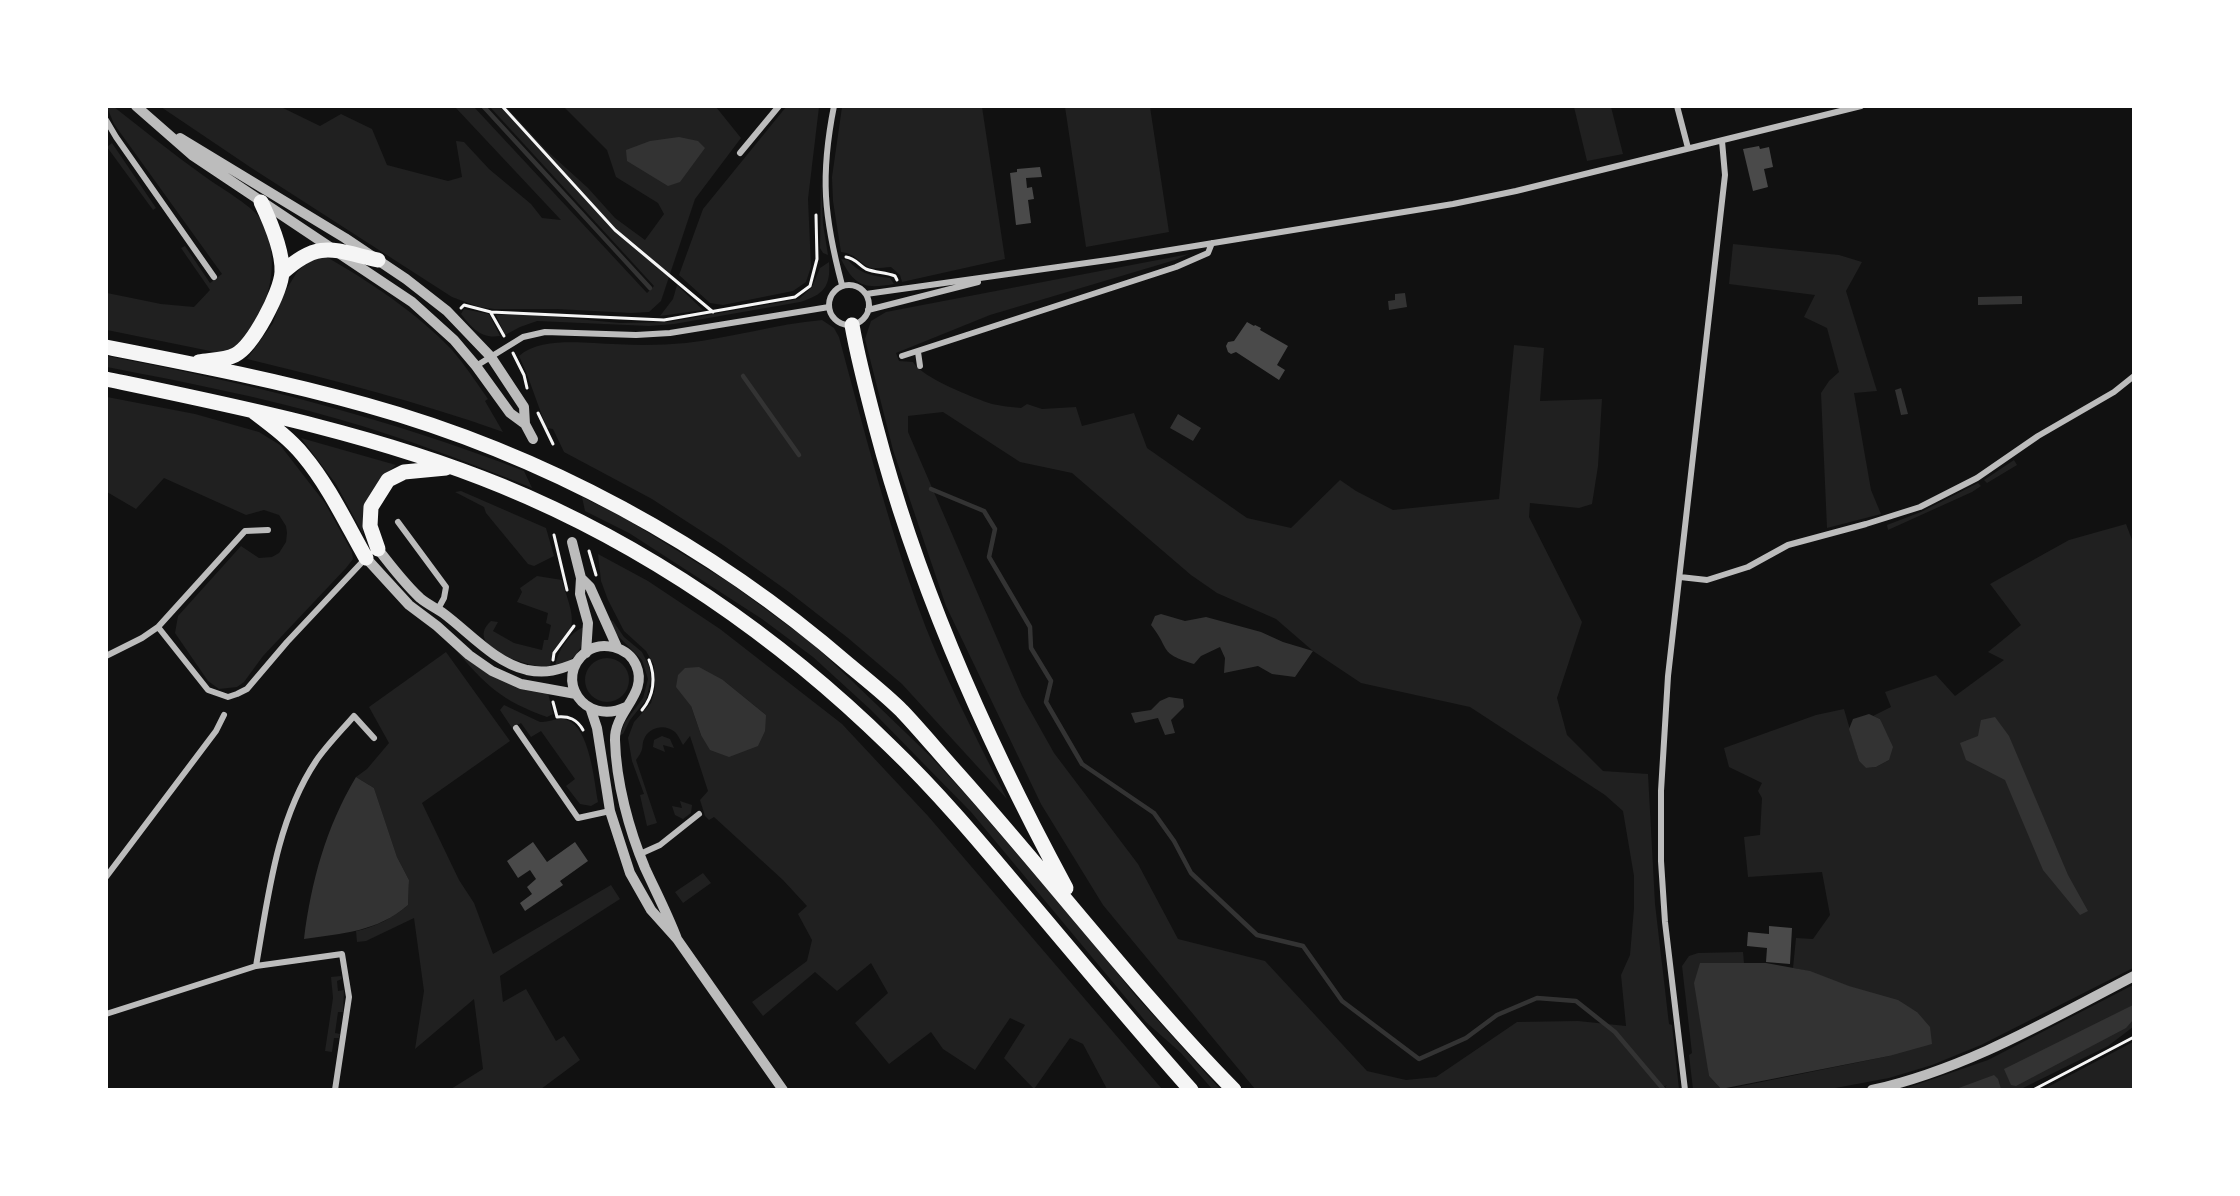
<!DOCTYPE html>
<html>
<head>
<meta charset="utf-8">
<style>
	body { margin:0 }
	#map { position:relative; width:2240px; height:1196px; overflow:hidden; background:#111; font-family:Overpass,sans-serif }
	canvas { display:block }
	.frame { position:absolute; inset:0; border:108px solid #fff; pointer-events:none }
</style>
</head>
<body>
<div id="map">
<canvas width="2240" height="1196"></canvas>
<div class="frame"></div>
</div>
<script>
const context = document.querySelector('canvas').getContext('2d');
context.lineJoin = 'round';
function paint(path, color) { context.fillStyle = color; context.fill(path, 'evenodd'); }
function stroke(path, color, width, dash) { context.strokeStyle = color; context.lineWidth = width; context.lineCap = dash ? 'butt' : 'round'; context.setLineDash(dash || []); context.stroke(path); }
paint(new Path2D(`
	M107,107H114C144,130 173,154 204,176C216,185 252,206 259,217C277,246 275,282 260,313C251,332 238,352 215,352L107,330V293L161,304L194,307L210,290L181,248L185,246L210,283L222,274L114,124Z
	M161,107H281L320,126L341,114L372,129L387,165L448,181L462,177L456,141L464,142L489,169L531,204L542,218L561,220L455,107H474L647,293L654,286L490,107H506L545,149L588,188L615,218L645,240L664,214L658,203L616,177L607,150L564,107H716L741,138L695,199L661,301L649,312L631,313L557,309H494L479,307L452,297L250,167Z
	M786,107H819L808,199L811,267L806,282L793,291L723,305L710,303L679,275L703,209Z
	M842,107H982L1005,259L902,282L900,275L891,267C885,267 877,269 871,268C858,263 857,254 841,252L833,201L832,177Z
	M1065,107H1150L1169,232L1086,247Z
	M1574,107H1611L1623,154L1587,161Z
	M112,143L156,208L153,210L107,147Z
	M821,179L823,224L828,255L823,253L820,248Z
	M1733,244L1839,255L1862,262L1846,291L1877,391L1854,393L1871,490L1881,514L1827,528L1821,393L1829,381L1839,372L1827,328L1804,317L1815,295L1729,284Z
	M1189,254L1175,260L990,315L896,353L899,361L913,362C922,378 974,398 992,404C1001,406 1011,407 1021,408L1027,404L1042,409L1076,407L1082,426L1134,413L1147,448L1247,518L1291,528L1340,480L1356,491L1393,510L1499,499L1514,345L1544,348L1540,401L1602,399L1598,466L1592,504L1579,508L1530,503L1529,517L1582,622L1557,698L1567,735L1603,771L1648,774L1655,904L1669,1024L1672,1025L1679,1089H1667L1665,1087L1667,1085L1657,1090L1255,1089L1103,905L1041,804L946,606L893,450L865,339L871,321L886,312ZM943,412L1020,462L1072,473L1191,575L1217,593L1276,619L1313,651L1361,683L1470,707L1605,795L1623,811L1634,876V908L1630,955L1621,975L1626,1026L1578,1021L1517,1022L1436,1077L1406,1080L1367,1071L1265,961L1178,939L1138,864L1054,753L1022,696L908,432V416Z
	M325,256C370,282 416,312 452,350C465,365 476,382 488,399L485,401L503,432C419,402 334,380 247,359L273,323L283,295L297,272L306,263Z
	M841,259L848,260C860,274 872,276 890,278L894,284C865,289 855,287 841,259Z
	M829,262C831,287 823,295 800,302L674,324L649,326L537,321L520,327L505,335L496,315L524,314L620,323L669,322L799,299L812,287L820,268Z
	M677,285L703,310L660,316L673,299Z
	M464,309L489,314L500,336C481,339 472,328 461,314Z
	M822,320L834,328L839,337C863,426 886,517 917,604C941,671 975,735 1007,799L902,684L848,638L789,592L723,545L652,499L564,452L553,429L547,428C537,404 530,379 519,356C537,340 570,342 594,343C624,345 655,346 686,343C731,338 776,324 822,320Z
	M107,356C249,383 388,418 524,471L532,488C468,462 405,438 338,419C262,397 184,382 107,367Z
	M107,397L195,414L259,432L280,445L325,503L352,552L353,559L346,568L263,656L244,682L237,687L219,689L208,681L175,633L178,616L241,546L259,558L272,557L279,553L286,542L287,533L286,526L279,515L264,510L246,515L164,478L136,509L107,492Z
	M301,438L396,465C373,483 361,504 363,534L336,484Z
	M2014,460L2017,465L1987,483L1984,480Z
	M1978,483L1981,486L1972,492L1888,530L1887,525L1921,512Z
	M461,491L546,528L554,556L534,566L528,564L486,513L484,507L455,492Z
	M582,497L626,519L730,583L813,644L849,678L932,758L968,797L1087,935L1135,995L1220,1089H1212L1181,1053L1146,1022L971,812L871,710L813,657L762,619L629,533L585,511Z
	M2126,524L2134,545L2133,968L1981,1045L1932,1065L1889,1078L1830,1089L1722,1090L1889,1056L1917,1012C1894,998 1876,995 1851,987C1831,981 1814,971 1793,968L1796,938L1813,939L1830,915L1822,872L1748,877L1744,837L1760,835L1762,798L1758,791L1762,783L1729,767L1724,748L1816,715L1844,709L1859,761L1866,768L1876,767L1889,760L1880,719L1873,716L1891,707L1885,692L1936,675L1955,696L2004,660L1988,652L2021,625L1990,584L2069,540Z
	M598,554L648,581L720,629L842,724L928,816L1162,1089H1107L1083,1044L1070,1038L1034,1089L1004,1058L1025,1025L1010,1018L975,1070L943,1049L931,1032L889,1064L855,1023L888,993L871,963L837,991L815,972L763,1016L752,1002L807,961L812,940L798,914L807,906L783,880L714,817L709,820L705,816L700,800L708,791L690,736L683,745C681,741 678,735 675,732C666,724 651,726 645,737C640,747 646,747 636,760L657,823L647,826L640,795L644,794L632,761L628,738L634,722L651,703L655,689L654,665L646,651L624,631L608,600L601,581ZM723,680L766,715L701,735L691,706Z
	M537,576L562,580C565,593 575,614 571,627C566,644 552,643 550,668C531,667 461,648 491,621L498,622L493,631L514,643L542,650L544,640H548L551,625L546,623L548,613L517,602L522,592L520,588Z
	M609,620L613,621L624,637L642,652L649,666L651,679L646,700L630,720L623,734L620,735L625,722L643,698L648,679L642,660L615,633Z
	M584,627C584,650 576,659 555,668C557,651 569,633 584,627Z
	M455,649C488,677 506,684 548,693L553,714L547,717C502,701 485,685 455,649Z
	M446,652L510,741L422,803L459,880L474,903L493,954L611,885L620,899L500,976L503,1002L526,989L556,1041L564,1036L580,1060L541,1089H451L483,1069L474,999L415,1049L424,991L414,918L366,941L357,942L356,931C374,928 394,917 408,905L409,880L397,857L374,788L356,777L367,769L389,743L369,707Z
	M585 680a22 22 0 1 1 44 0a22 22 0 1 1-44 0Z
	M504,705L540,722C549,723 558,716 567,720C590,728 594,781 598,802L591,806L580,804L566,786L575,779L541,731L531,737L521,723L512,728L500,710Z
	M662,736L670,739L674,748L663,745L665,752L653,747L654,740Z
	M680,801L692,805L691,813L683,819L675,815L672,806L682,808Z
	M703,873L711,883L683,903L675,892Z
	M1743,952L1744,963H1700L1709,1076L1721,1089H1693L1689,1055L1692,1053L1682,966L1689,956L1698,953Z
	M341,976L342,979L337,981L338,991L344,990L343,1012H338L335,1033L340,1034L339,1038H334L332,1052L325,1051L333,998L331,977Z
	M2133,985V1027L2108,1046L2021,1089L1901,1090L1988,1060Z
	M2133,1042V1089L2042,1090Z`), '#202020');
paint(new Path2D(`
	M679,137L698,141L705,148L680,182L668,186L627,161L626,150L650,141Z
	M1405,293L1407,307L1389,310L1388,301L1395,300V294Z
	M2022,296V304L1978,305V297Z
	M1901,388L1908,414L1901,415L1895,390Z
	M1178,414L1201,428L1193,441L1170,428Z
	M1161,614L1185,621L1206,617L1261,632L1283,642L1313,651L1295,677L1272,674L1258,666L1224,673L1225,658L1220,647L1201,656L1194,664C1158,653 1171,650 1151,625L1155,616Z
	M699,667L723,680L766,715L765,731L758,746L729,757L710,750L701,735L691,706L676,687L678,675L685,668Z
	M1169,697L1183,699L1184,707L1171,720L1175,733L1165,735L1158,718L1135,723L1131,713L1151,710L1160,701Z
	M1869,714L1880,719L1893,747L1889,760L1876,767L1866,768L1859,761L1849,729L1853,719Z
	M1995,717L2009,736L2068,875L2088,911L2080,915L2043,870L2005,780L1966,760L1960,743L1978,736L1981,720Z
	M356,777L374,788L397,857L409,880L408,905C377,932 343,933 304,939C311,882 326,827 356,777Z
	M1700,963H1766L1810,971L1849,986L1898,1000L1917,1012L1930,1027L1932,1044L1889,1056L1721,1089L1709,1076L1694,983Z
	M2133,1005V1020L2126,1028L2016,1086L2011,1085L2004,1069Z
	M1994,1075L1998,1079L2001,1089H1956Z`), '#333');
stroke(new Path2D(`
	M483,106L650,288
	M743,376L799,455
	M931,489L984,511L995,529L989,557L1030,627L1031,648L1051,681L1046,702L1082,764L1154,813L1174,841L1191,873L1257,935L1303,946L1342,1001L1419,1059L1466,1038L1497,1015L1537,998L1576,1001L1615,1032L1664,1090`), '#333', 4.5);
paint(new Path2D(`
	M1759,146L1760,149L1769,147L1773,167L1764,169L1768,187L1753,191L1743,149Z
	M1040,167L1042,177L1026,178L1027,188L1032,187L1034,199L1028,200L1031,223L1016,225L1010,173L1017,172V169Z
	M1247,322L1254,326L1255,325L1261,328L1260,330L1288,346L1277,365L1285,370L1279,380L1236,352L1231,354L1228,352L1226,346L1228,342L1234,341Z
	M533,842L547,862L575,842L588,861L560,881L563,885L525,911L520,903L532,894L527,887L536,879L530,870L518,878L507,861Z
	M1769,926L1792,928L1790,964L1766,962L1767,948L1747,946L1748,932L1769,934Z`), '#4a4a4a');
stroke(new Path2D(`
	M502,106L615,230L713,312
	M846,257C855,258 859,265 866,269C876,273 885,272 895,276L897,280
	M461,308L464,305L491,312L664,320L795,297L810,286L817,259L816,215
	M491,313L504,336
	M513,353L524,375L527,388
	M538,413L553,444
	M554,535L567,590
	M589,551L596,575
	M553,660L554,653L574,626
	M553,702L557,717C569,716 577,719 583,730
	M642,710C654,696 656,677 649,660
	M2033,1090L2134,1037`), '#f5f5f5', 3);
stroke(new Path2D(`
	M834,106C820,176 824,217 842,285
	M1677,106L1688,148
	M106,120L116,137L214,277
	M740,153L779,106
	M829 305a20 20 0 1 1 40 0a20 20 0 1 1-40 0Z
	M866,294L1115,259L1453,204L1516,191L1861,106
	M868,310L978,282
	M918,352L920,366
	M902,356L1176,267L1208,253L1212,243
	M476,366L523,337L545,332L636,335L670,333L829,307
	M398,522L446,587L444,598L438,609
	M1680,577L1707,580L1748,567L1788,545L1866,524L1920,507L1977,478L2038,436L2114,392L2134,376
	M158,627L208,690L228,697L237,694L247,689L287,642L366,558
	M106,656L142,638L158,627L245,531L268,530
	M516,728L578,818L610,811
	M640,854L660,845L699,814
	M106,877L216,731L224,715
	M256,966C268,898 276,821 316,761C327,745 342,730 354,716L374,738
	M106,1014L256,966L342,954L349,997L335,1090
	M1685,1090L1665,922L1661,861V791L1668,676L1725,175L1722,141`), '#bcbcbc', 6);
stroke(new Path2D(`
	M136,106L192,155L412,302L454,340L476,366L510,413L525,424
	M180,138L345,238L406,279L447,311L491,357L524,407L525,424L533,439
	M572,542L581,578L580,594L588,623L586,653
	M378,549C391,566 404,583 420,598C427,604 436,608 443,613C470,633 494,662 527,670C546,674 559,670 576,663
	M366,558L409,605L437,626L469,655L492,671L521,684L576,694
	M581,578L590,587L617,647
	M626,707C584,727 553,678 586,652C602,640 628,647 636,665C649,694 614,711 615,740C616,782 629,830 645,868C656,892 668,915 677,939
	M591,710L597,728L610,811L630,873L651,910L677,939L783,1090
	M1872,1090C1966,1069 2049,1020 2134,976`), '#bcbcbc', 10);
stroke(new Path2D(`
	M282,273C319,239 333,250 378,260
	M852,325C858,359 867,393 876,427C918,588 987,742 1066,888
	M106,347C193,364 281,381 366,405C543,454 711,545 849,665C867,680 886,695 902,711C921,731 939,753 958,774C1051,878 1136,990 1234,1090
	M199,362C210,360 225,360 235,355C253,346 281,292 282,272C283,251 270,221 261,202
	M106,379C240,407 375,434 502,486C646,545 779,637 890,746C937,791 979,841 1021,891C1077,957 1133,1025 1191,1090
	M254,412C271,425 289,438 303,455C329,486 346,523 366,558
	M378,549L370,526L371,507L388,480L404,472L446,468`), '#f5f5f5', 15);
</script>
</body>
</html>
